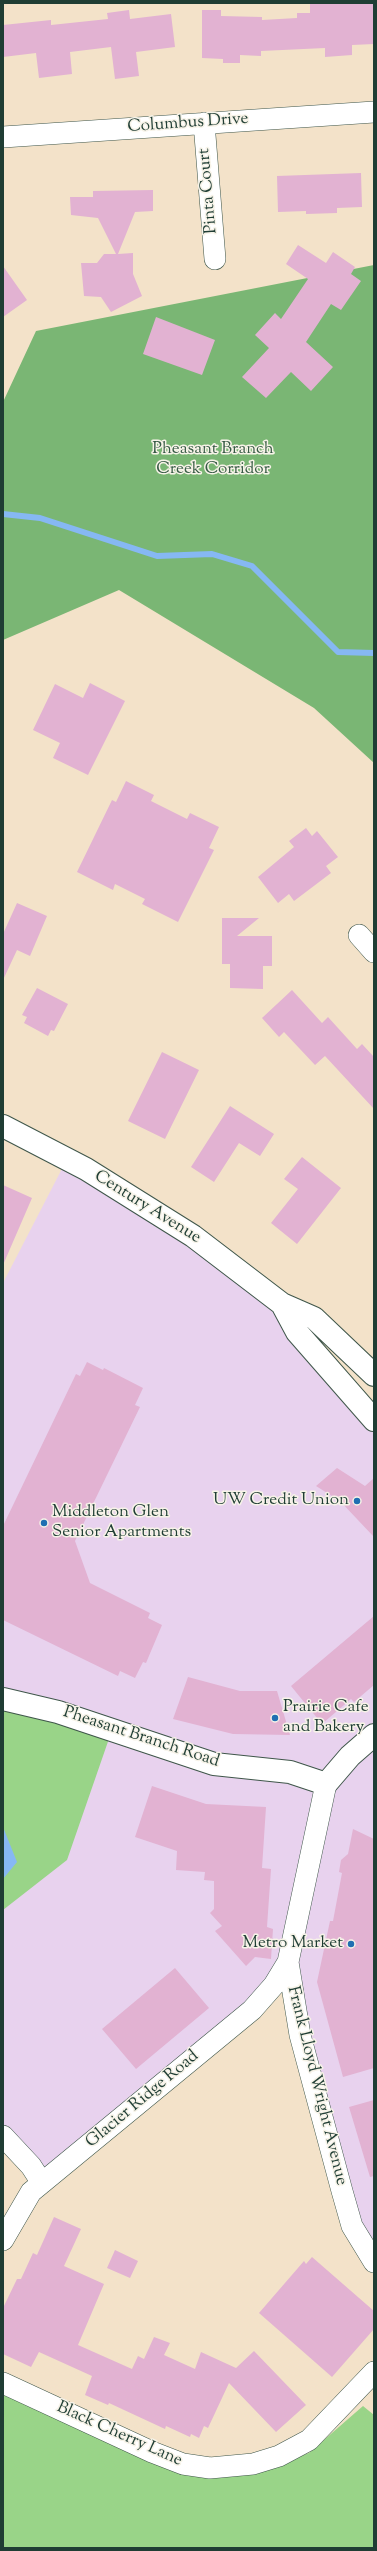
<!DOCTYPE html>
<html>
<head>
<meta charset="utf-8">
<style>
	body { margin:0 }
	#map { position:relative; width:377px; height:2551px; overflow:hidden; background:#f3e2c9; font-family:"Sorts Mill Goudy",serif }
	canvas { display:block }
	.frame { position:absolute; inset:0; border:4px solid #1f3d34; pointer-events:none }
</style>
</head>
<body>
<div id="map">
<canvas width="377" height="2551"></canvas>
<div class="frame"></div>
</div>
<script>
const context = document.querySelector('canvas').getContext('2d');
context.lineJoin = 'round';
function paint(path, color) { context.fillStyle = color; context.fill(path, 'evenodd'); }
function stroke(path, color, width, dash) { context.strokeStyle = color; context.lineWidth = width; context.lineCap = dash ? 'butt' : 'round'; context.setLineDash(dash || []); context.stroke(path); }
function drawText(font, color, halo, rows, align = 'center') {
  context.font = font + ' "Sorts Mill Goudy",serif'; context.lineWidth = 3; context.setLineDash([]); context.textBaseline = 'middle'; context.strokeStyle = halo; context.fillStyle = color; for (const [text, x, y, turn = 0] of rows) {
    context.save(); context.translate(x, y); context.rotate((+turn || 0) * Math.PI / 180); context.textAlign = isNaN(turn) ? turn : align; if (halo) context.strokeText(text, 0, 0); context.fillText(text, 0, 0); context.restore();
  }
}
paint(new Path2D(`
	M67,1159L228,1261L374,1420V2262L291,1992L274,1985L42,2183L3,2136V1283Z`), '#e8d2ee');
paint(new Path2D(`
	M3,1699L112,1730L67,1860L3,1910Z
	M3,2391L107,2438L252,2474L309,2453L363,2406L374,2415V2548H3Z`), '#99d488');
paint(new Path2D(`
	M374,265V763L314,708L119,590L3,640V402L36,331Z`), '#7ab674');
paint(new Path2D(`
	M3,1827L17,1862L3,1879Z`), '#86b8f3');
stroke(new Path2D(`
	M3,514L40,518L157,556L212,554L252,566L338,652L374,653`), '#86b8f3', 6);
paint(new Path2D(`
	M310,3H374V44L352,45V55L325,57V48L261,51V56L240,55V63H223V59L202,58V10H221V16L262,17V20L297,18V13H310Z
	M129,10L130,19L171,14L175,47L136,52L139,76L115,79L111,47L70,52L72,74L39,78L36,53L3,57V25L51,20V25L108,19L107,13Z
	M361,173L362,207L337,208V213L306,214V211L278,212L277,176Z
	M153,190V211L135,212L118,254L133,253V274L142,296L111,312L101,297L84,296L81,263H97L104,254H116L98,218L71,215L70,197H93V191Z
	M298,245L326,263L333,252L355,267L351,274L361,281L341,310L331,304L306,342L333,367L311,391L291,372L266,398L242,377L269,348L255,335L275,313L281,319L308,279L286,264Z
	M3,266L27,300L3,317Z
	M156,317L215,340L202,375L143,354Z
	M90,683L125,701L88,775L53,758L60,743L33,730L55,684L83,698Z
	M126,781L154,795L151,801L187,819L190,813L219,827L209,848L214,850L178,922L142,904L145,899L115,884L113,890L77,872L112,800L116,802Z
	M306,828L312,836L317,831L338,857L326,866L331,873L294,901L289,894L278,903L258,877L294,847L289,841Z
	M17,903L47,916L30,956L17,950L3,980V934Z
	M222,918H259L237,936H272V966H263V989L230,988V964H222Z
	M37,988L68,1004L54,1031L51,1030L48,1036L24,1023L27,1017L22,1015Z
	M292,990L322,1023L328,1017L357,1049L362,1044L374,1057V1109L325,1056L315,1065L284,1032L279,1037L262,1018Z
	M162,1052L199,1070L165,1139L128,1121Z
	M230,1106L274,1134L260,1156L239,1143L214,1182L191,1167Z
	M302,1157L341,1188L297,1244L271,1223L298,1189L284,1179Z
	M3,1185L32,1198L3,1265Z
	M87,1362L103,1370L104,1368L143,1388L135,1405L140,1407L75,1541L90,1583L150,1613L148,1618L162,1625L146,1663L143,1662L135,1678L120,1671L118,1676L3,1620V1526L76,1374L80,1376Z
	M337,1468L365,1486L374,1478V1537L340,1501L316,1486Z
	M374,1616V1685L354,1702L351,1699L322,1724L291,1686Z
	M188,1677L240,1691H277L290,1735L233,1734L173,1719Z
	M152,1786L206,1804L266,1807L262,1868L271,1869L267,1927L273,1929L271,1959L255,1957L246,1966L215,1931L222,1926L210,1913L214,1909V1881L204,1880L205,1872L176,1870L177,1851L135,1837Z
	M353,1829L374,1839V2068L343,2077L317,1982L330,1921H333L342,1873L339,1872L341,1860L348,1854Z
	M175,1968L209,2008L136,2069L102,2029Z
	M374,2100V2176L370,2177L349,2107Z
	M54,2217L81,2229L64,2266L104,2284L78,2345L132,2369L138,2356L144,2359L154,2337L170,2343L164,2355L195,2369L201,2352L236,2368L254,2351L306,2405L276,2432L229,2383L208,2428L204,2426L199,2438L191,2434L190,2437L166,2426L165,2429L109,2403L108,2405L85,2395L92,2376L39,2352L31,2367L3,2354V2308L17,2279H21L33,2253L37,2255Z
	M115,2250L138,2261L130,2278L107,2268Z
	M312,2257L374,2311V2329L332,2377L259,2313L304,2261L306,2264Z`), '#e2b2d2');
const minor = new Path2D(`
	M204,123L215,259
	M3,137L374,112
	M359,935L374,952
	M326,1784L288,1962L300,2035L342,2191L352,2226L374,2262
	M3,2136L31,2166L42,2183
	M3,2240L31,2192L252,2010L274,1985L288,1962
	M3,2383L152,2452L183,2464L210,2468L253,2464L279,2456L309,2440L374,2372`);
const tertiary = new Path2D(`
	M3,1699L58,1712L214,1764L290,1772L326,1784L350,1756L374,1735`);
const secondary = new Path2D(`
	M3,1126L86,1169L193,1236L282,1304L314,1318L374,1375
	M282,1304L297,1332L374,1420`);
stroke(minor, '#3f564a', 22);
stroke(tertiary, '#3f564a', 24);
stroke(secondary, '#3f564a', 24);
stroke(minor, '#fff', 21);
stroke(tertiary, '#fff', 22);
stroke(secondary, '#fff', 22);
for (const [x, y, r, color] of [
	[357,1501,4,"#1f6fb2"],
	[44,1523,4,"#1f6fb2"],
	[275,1718,4,"#1f6fb2"],
	[351,1944,4,"#1f6fb2"]
]) { const dot = new Path2D(); dot.arc(x, y, r, 0, 2 * Math.PI); context.fillStyle = color; context.fill(dot); stroke(dot, '#f7f3e8', 1.5); }
drawText('17px', '#1f3d34', '#f7f3e8', [
	["Columbus Drive",188,124,-4],
	["Pinta Court",209,191,-95],
	["Century Avenue",147,1208,32],
	["Pheasant Branch Road",141,1738,18],
	["Frank Lloyd Wright Avenue",316,2086,76],
	["Glacier Ridge Road",143,2100,-40],
	["Black Cherry Lane",119,2435,24]
]);
drawText('17px', '#375b45', '#f7f3e8', [
	["Pheasant Branch",213,450],
	["Creek Corridor",213,470]
]);
drawText('17px', '#1f3d34', '#f7f3e8', [
	["UW Credit Union",349,1501],
	["Middleton Glen",52,1513,"left"],
	["Senior Apartments",52,1533,"left"],
	["Prairie Cafe",283,1708,"left"],
	["and Bakery",283,1728,"left"],
	["Metro Market",343,1944]
], 'right');
</script>
</body>
</html>
